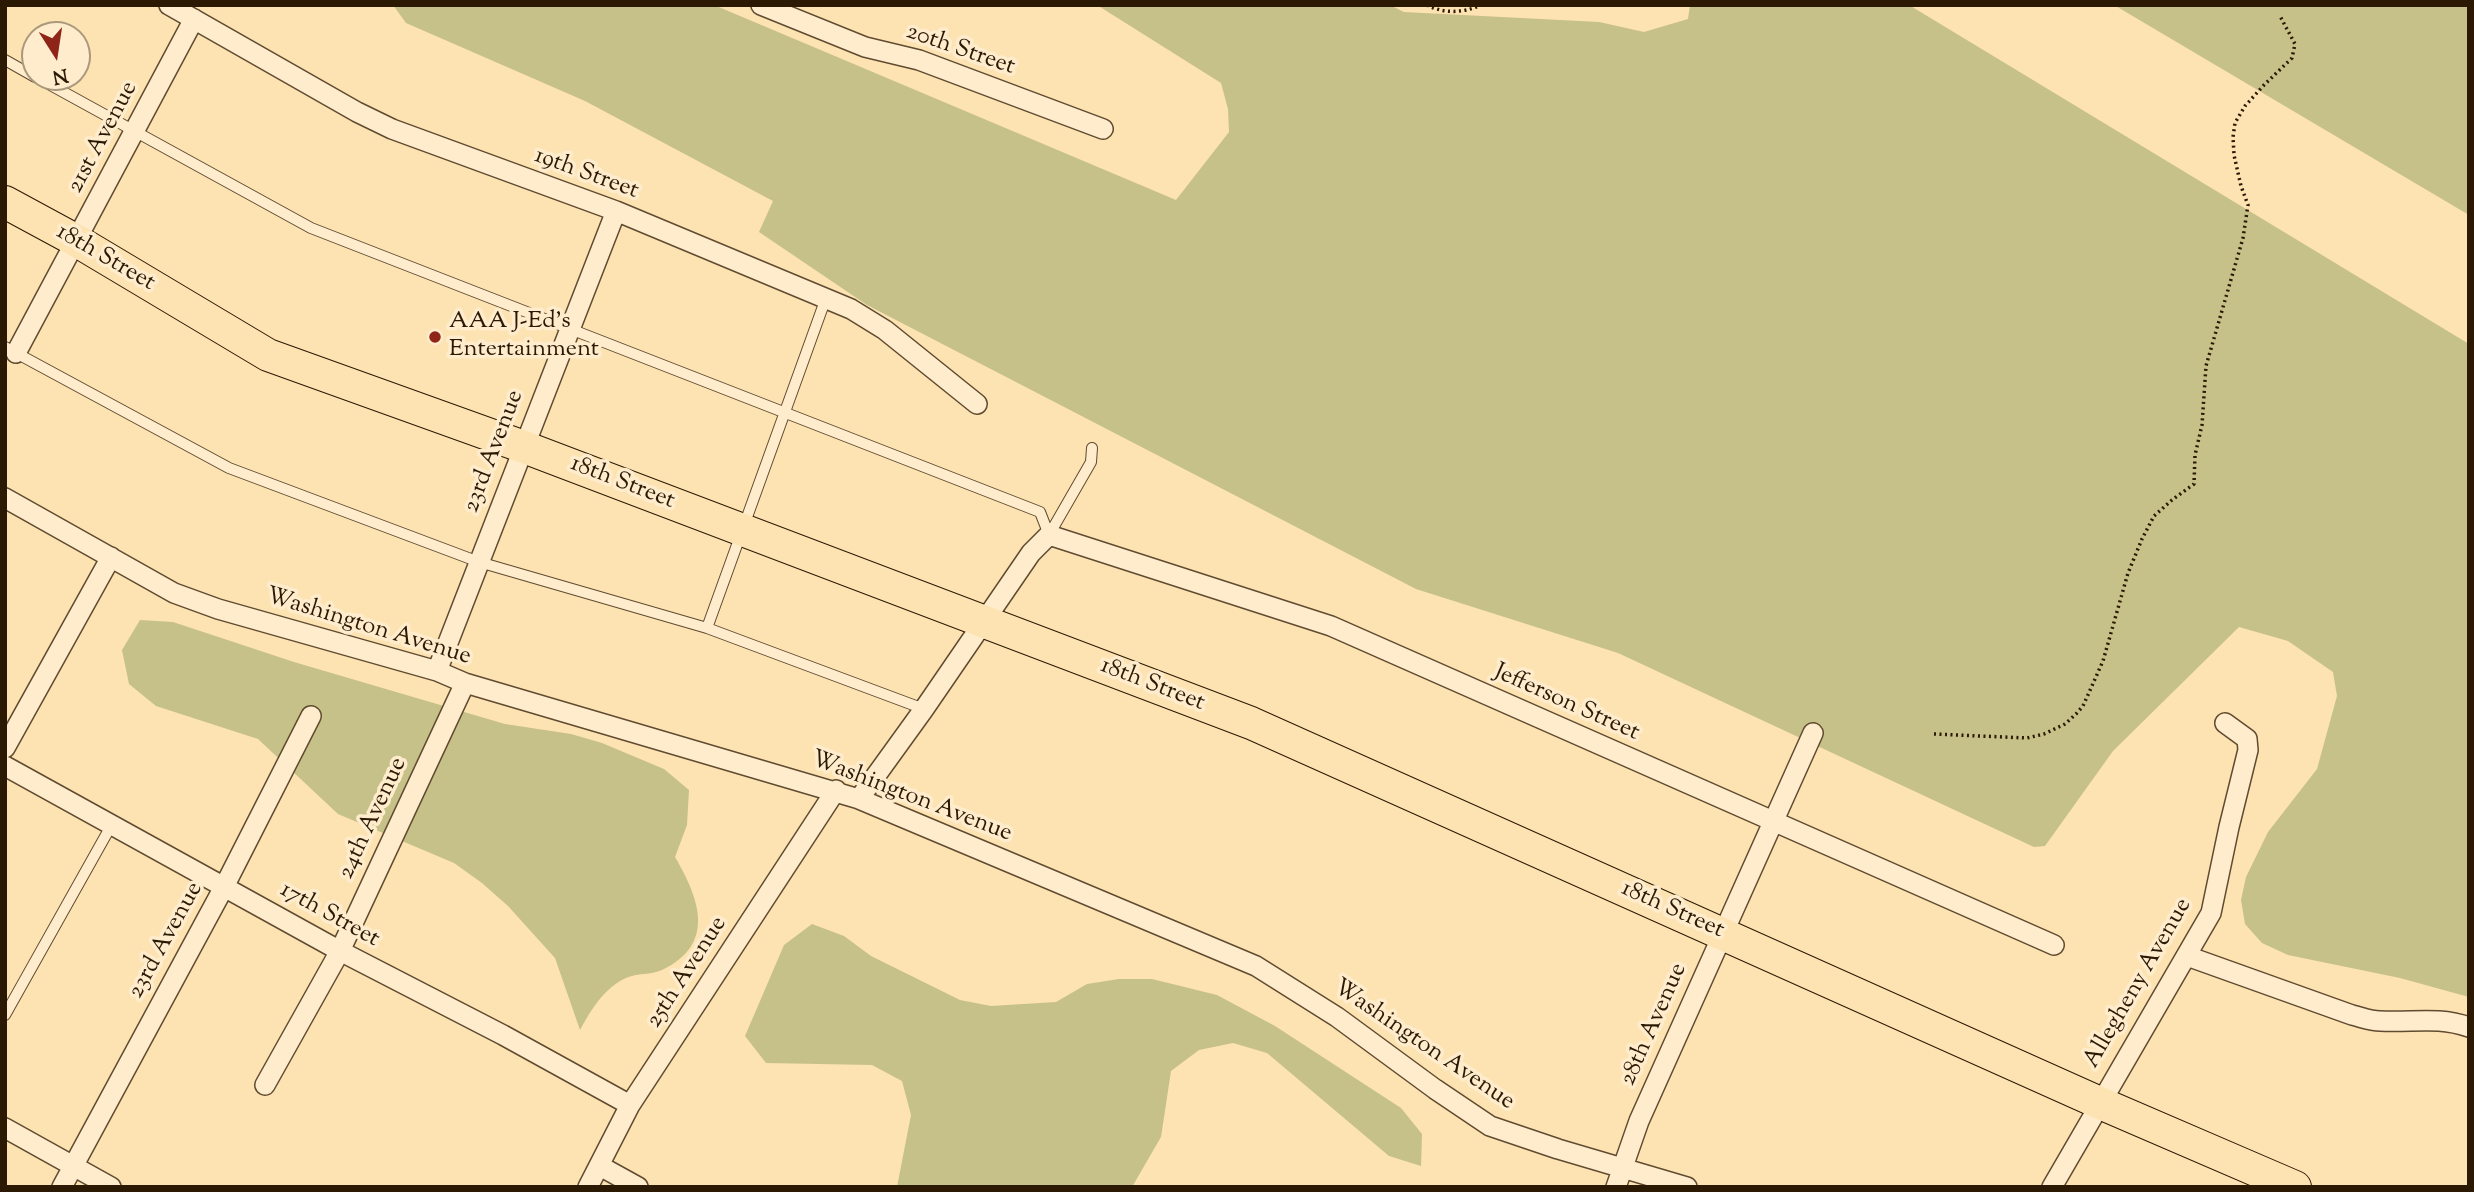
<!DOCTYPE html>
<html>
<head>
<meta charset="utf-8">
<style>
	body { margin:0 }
	#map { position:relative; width:2474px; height:1192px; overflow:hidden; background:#fde2b2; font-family:"Sorts Mill Goudy",serif }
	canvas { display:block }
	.frame { position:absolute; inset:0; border:7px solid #2b1904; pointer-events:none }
	.north { position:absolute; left:21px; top:21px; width:70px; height:70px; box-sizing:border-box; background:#feeccd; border:2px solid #aa987d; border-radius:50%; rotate:168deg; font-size:19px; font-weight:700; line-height:28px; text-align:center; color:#2b1904 }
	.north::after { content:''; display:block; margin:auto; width:24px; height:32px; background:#8f2418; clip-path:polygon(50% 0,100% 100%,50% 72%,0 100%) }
</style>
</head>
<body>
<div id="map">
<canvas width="2474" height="1192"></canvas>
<div class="frame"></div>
<div class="north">N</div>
</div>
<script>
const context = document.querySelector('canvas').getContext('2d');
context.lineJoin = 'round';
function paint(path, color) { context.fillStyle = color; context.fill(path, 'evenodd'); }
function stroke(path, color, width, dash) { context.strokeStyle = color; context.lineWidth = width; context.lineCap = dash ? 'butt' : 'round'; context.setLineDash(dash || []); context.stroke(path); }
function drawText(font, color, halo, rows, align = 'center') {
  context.font = font + ' "Sorts Mill Goudy",serif'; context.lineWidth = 7; context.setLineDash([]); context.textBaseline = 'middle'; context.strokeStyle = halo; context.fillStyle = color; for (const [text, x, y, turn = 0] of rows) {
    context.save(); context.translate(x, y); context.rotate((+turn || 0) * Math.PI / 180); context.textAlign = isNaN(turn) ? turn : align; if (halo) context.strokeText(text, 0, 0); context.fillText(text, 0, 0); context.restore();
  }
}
paint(new Path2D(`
	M393,5H714L1176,200L1229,132L1228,109L1221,83L1097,5H1390L1404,12L1599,22L1644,32L1688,19L1690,5H1909L2469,344V997L2400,978L2288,955L2262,943L2245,924L2241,900L2246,877L2268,832L2317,769L2337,696L2333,672L2288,641L2239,627L2113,751L2045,846L2034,847L1618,653L1416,589L867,305L759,232L773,201L585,101L406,23Z
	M2114,5H2469V215Z
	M140,620L173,622L294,662L505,724L571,734L602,743L664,769L689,790L687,825L675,857C699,898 717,944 662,970C651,975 637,973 626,978C604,988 591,1010 580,1030L555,958L508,906L482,883L454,863L338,814L258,739L156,706L129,684L122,650Z
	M812,924L844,936L871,956L960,1000L991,1006L1056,1002L1087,984L1119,979H1152L1217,995L1275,1026L1401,1108L1422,1134L1421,1166L1389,1156L1267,1053L1233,1043L1199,1050L1171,1071L1161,1137L1132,1187H897L911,1115L902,1081L872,1065L766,1063L745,1036L784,945Z`), '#c6c188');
const service = new Path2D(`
	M5,60L35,77
	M36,77L311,228L1040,512L1049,535
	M5,347L229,468L479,562L707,628L924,709
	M1049,535L1091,462L1092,448
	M707,628L826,298
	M5,1015L111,826`);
const minor = new Path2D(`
	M169,5L357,112L392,129L616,211L851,309L885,330L977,404
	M761,5L865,47L919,60L1103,129
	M16,353L194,19
	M5,498L174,593L218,609L437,671L465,683L859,799L1256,966L1337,1017L1435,1089L1490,1126L1558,1149L1687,1187
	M437,671L616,211
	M5,748L111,557
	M5,766L340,951L503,1035L630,1105
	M859,799L924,709L1031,553L1049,535L1331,626L2054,945
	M2187,956L2352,1015C2361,1017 2370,1021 2380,1021C2412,1023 2437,1016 2469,1027
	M265,1085L340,951L465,683
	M5,1128L111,1187
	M600,1166L638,1187
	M62,1187L224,887L311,716
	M588,1187L630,1105L836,790
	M1616,1187L1639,1121L1813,733
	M2052,1187L2211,913L2229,827L2248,750L2247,739L2225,723`);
const primary = new Path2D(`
	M5,202L77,241L268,355L524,447L1251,723L2100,1103L2295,1187`);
stroke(service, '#604b30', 12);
stroke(minor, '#604b30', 22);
stroke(primary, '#2b1904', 34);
stroke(new Path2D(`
	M1427,5C1444,14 1464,13 1481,5
	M1934,734L2027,738L2044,734L2065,724L2076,714L2083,706L2103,661L2128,573L2142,539L2154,516L2172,500L2194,484L2195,455L2202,425L2206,366L2243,238L2248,205L2241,186L2234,155L2233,137L2235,123L2245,106L2264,85L2292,58L2295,44L2280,16`), '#2b1904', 3.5, [2, 3.5]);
stroke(service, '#feeccd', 10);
stroke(minor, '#feeccd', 19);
stroke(primary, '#fde2b2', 32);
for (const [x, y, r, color] of [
	[435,337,7,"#8f2418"]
]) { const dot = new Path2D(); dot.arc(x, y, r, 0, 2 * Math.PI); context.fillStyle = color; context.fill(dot); stroke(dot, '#feeccd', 2.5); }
drawText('24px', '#2b1904', '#feeccd', [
	["20th Street",960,51,19],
	["21st Avenue",104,138,-62],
	["19th Street",586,175,20],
	["18th Street",105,259,30],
	["23rd Avenue",495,452,-69],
	["18th Street",622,484,21],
	["Washington Avenue",368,628,17],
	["18th Street",1152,686,21],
	["Jefferson Street",1566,704,24],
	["Washington Avenue",911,798,21],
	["24th Avenue",374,819,-65],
	["18th Street",1672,911,24],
	["17th Street",329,916,29],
	["23rd Avenue",167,941,-61],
	["25th Avenue",688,973,-57],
	["Allegheny Avenue",2139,984,-60],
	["28th Avenue",1655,1025,-66],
	["Washington Avenue",1423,1046,34]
]);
drawText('24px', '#2b1904', '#feeccd', [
	["AAA J-Ed's",449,323],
	["Entertainment",449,351]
], 'left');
</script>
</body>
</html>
